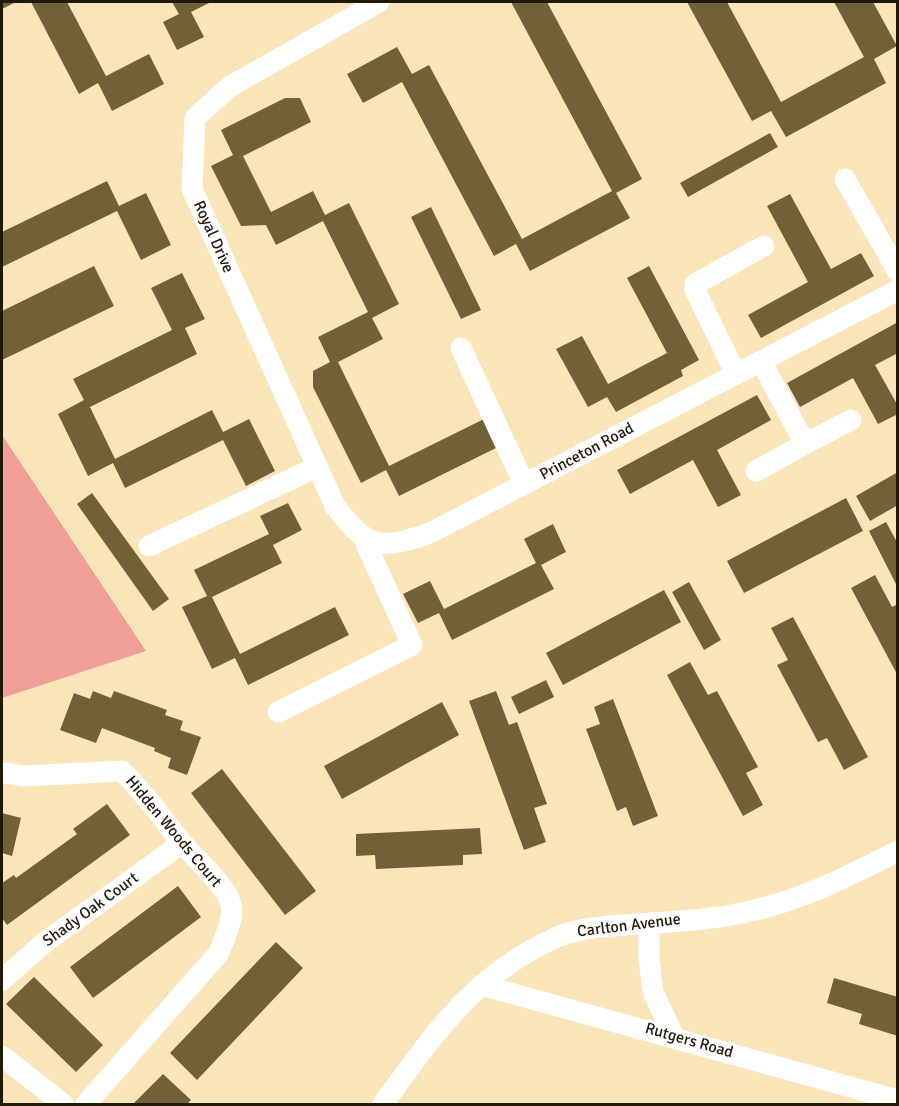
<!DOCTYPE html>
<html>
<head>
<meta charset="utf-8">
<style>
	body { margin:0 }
	#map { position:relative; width:899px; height:1106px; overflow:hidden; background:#fae5b9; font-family:Signika,sans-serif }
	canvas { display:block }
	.frame { position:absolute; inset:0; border:3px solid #201908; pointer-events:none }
</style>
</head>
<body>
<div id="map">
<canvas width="899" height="1106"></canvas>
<div class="frame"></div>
</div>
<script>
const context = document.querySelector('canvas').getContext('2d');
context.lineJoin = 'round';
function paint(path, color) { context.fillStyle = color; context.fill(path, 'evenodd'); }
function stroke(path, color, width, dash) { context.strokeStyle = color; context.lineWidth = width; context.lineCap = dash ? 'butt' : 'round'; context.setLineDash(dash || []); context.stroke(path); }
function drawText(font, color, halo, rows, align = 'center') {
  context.font = font + ' Signika,sans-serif'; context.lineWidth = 6; context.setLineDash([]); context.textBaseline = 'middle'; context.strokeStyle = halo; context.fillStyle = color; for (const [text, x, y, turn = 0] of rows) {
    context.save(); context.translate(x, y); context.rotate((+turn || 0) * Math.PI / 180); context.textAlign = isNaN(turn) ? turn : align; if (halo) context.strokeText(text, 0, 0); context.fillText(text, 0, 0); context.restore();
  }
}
paint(new Path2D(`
	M2,435L146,651L2,698Z`), '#ef9f97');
paint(new Path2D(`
	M2,2H16L2,9Z
	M31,2H67L106,76L149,54L164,84L112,111L98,83L79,94Z
	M172,2H211L191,12L204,37L177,50L163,22L179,14Z
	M511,2H547L642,179L616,193L630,218L530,271L516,244L494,256L402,82L363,103L347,74L397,47L412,74L429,65L522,239L612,191Z
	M687,2H727L781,102L864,57L834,2H873L897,46L874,59L886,83L786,137L771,111L752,121Z
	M285,98H300L311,122L243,156L271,212L313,191L325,215L349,203L399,304L372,318L383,339L338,362L389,466L486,418L500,446L399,496L386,470L361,483L313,387V371L330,362L318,337L368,312L323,221L276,245L266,225L241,226L211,166L233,155L221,130Z
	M770,133L778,147L688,197L680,183Z
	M107,181L119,206L146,193L171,245L141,260L117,211L2,267V232Z
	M790,194L831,269L861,253L874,276L761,338L748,315L808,282L767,206Z
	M431,207L481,310L461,319L411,217Z
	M94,266L114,306L2,360V311Z
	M649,266L699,360L681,370L683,376L616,412L607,397L588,407L556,349L582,336L608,384L667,353L627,278Z
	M182,273L205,319L185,328L197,354L90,407L115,459L212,410L223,432L249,419L275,471L246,486L223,440L125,488L113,463L88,476L58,414L84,400L73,379L172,330L151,288Z
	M898,322V353L875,365L898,406V414L878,424L853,378L800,407L787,383Z
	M757,395L771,420L717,450L741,495L718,507L693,460L630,494L617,470Z
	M898,472V505L870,521L856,496Z
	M92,493L169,599L153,611L77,504Z
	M846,498L863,531L744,593L727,561Z
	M288,503L302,530L273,545L282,563L212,597L240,654L335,607L349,635L248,685L235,658L212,669L182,607L207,596L194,570L269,534L260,516Z
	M886,522L898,544V588L869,531Z
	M553,524L566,552L541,565L554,589L452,640L439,613L418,623L403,594L430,581L444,609L536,563L524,539Z
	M875,575L892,607L898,604V676L851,588Z
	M689,582L721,640L704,650L672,592Z
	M664,590L681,622L563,685L546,653Z
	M793,617L868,757L844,770L827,738L818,742L777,665L788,660L771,628Z
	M690,662L708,695L717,691L758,767L746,773L763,805L743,816L667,675Z
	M546,680L554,697L519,714L511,697Z
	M93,691L111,698L114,691L167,710L165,715L183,721L180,730L201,737L187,775L168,768L171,758L154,751L155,748L102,728L96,743L60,730L74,693L90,699Z
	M496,691L509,725L517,722L547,804L534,808L546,842L524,850L469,701Z
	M613,699L658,816L633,826L626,807L617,811L586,729L600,724L594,707Z
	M442,702L459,735L342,799L324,766Z
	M222,769L316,891L285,915L191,793Z
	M107,804L130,835L7,925L2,918V883L14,875L16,878L77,834L73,829Z
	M2,813L21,818L12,856L2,853Z
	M480,828L482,854L463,855V865L376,869L375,855L356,856V834Z
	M178,886L201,917L93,998L70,967Z
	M276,942L303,968L197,1080L170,1053Z
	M34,977L103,1045L76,1072L6,1004Z
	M834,978L898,997V1036L859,1024L862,1014L827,1003Z
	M163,1074L191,1100L187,1104H133Z`), '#726038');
stroke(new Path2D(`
	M379,2L229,87L195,118L192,189L335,506C367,549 381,550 430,533L898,290
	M845,179L898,272
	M461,348L524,484
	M736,374L695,290V284L764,246
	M805,444L851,420
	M756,471L805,444L761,361
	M149,546L317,467
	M278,712L412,645L362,535
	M2,773L25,776L122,771C145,793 162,818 182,843C195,859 226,884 231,905C234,920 224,940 218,954L86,1104
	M649,923V959L653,992L674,1037
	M2,980L44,943L182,843
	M481,985L898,1100
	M2,1056L63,1104
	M383,1104C435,1033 473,975 557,937C578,928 602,927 624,925C664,922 707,921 746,912C803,900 847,877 898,851`), '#fff', 21);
drawText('16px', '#201908', '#fff', [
	["Royal Drive",213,237,66],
	["Princeton Road",587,452,-28],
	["Hidden Woods Court",173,832,50],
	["Shady Oak Court",91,910,-36],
	["Carlton Avenue",629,926,-7],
	["Rutgers Road",689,1041,16]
]);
</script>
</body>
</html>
